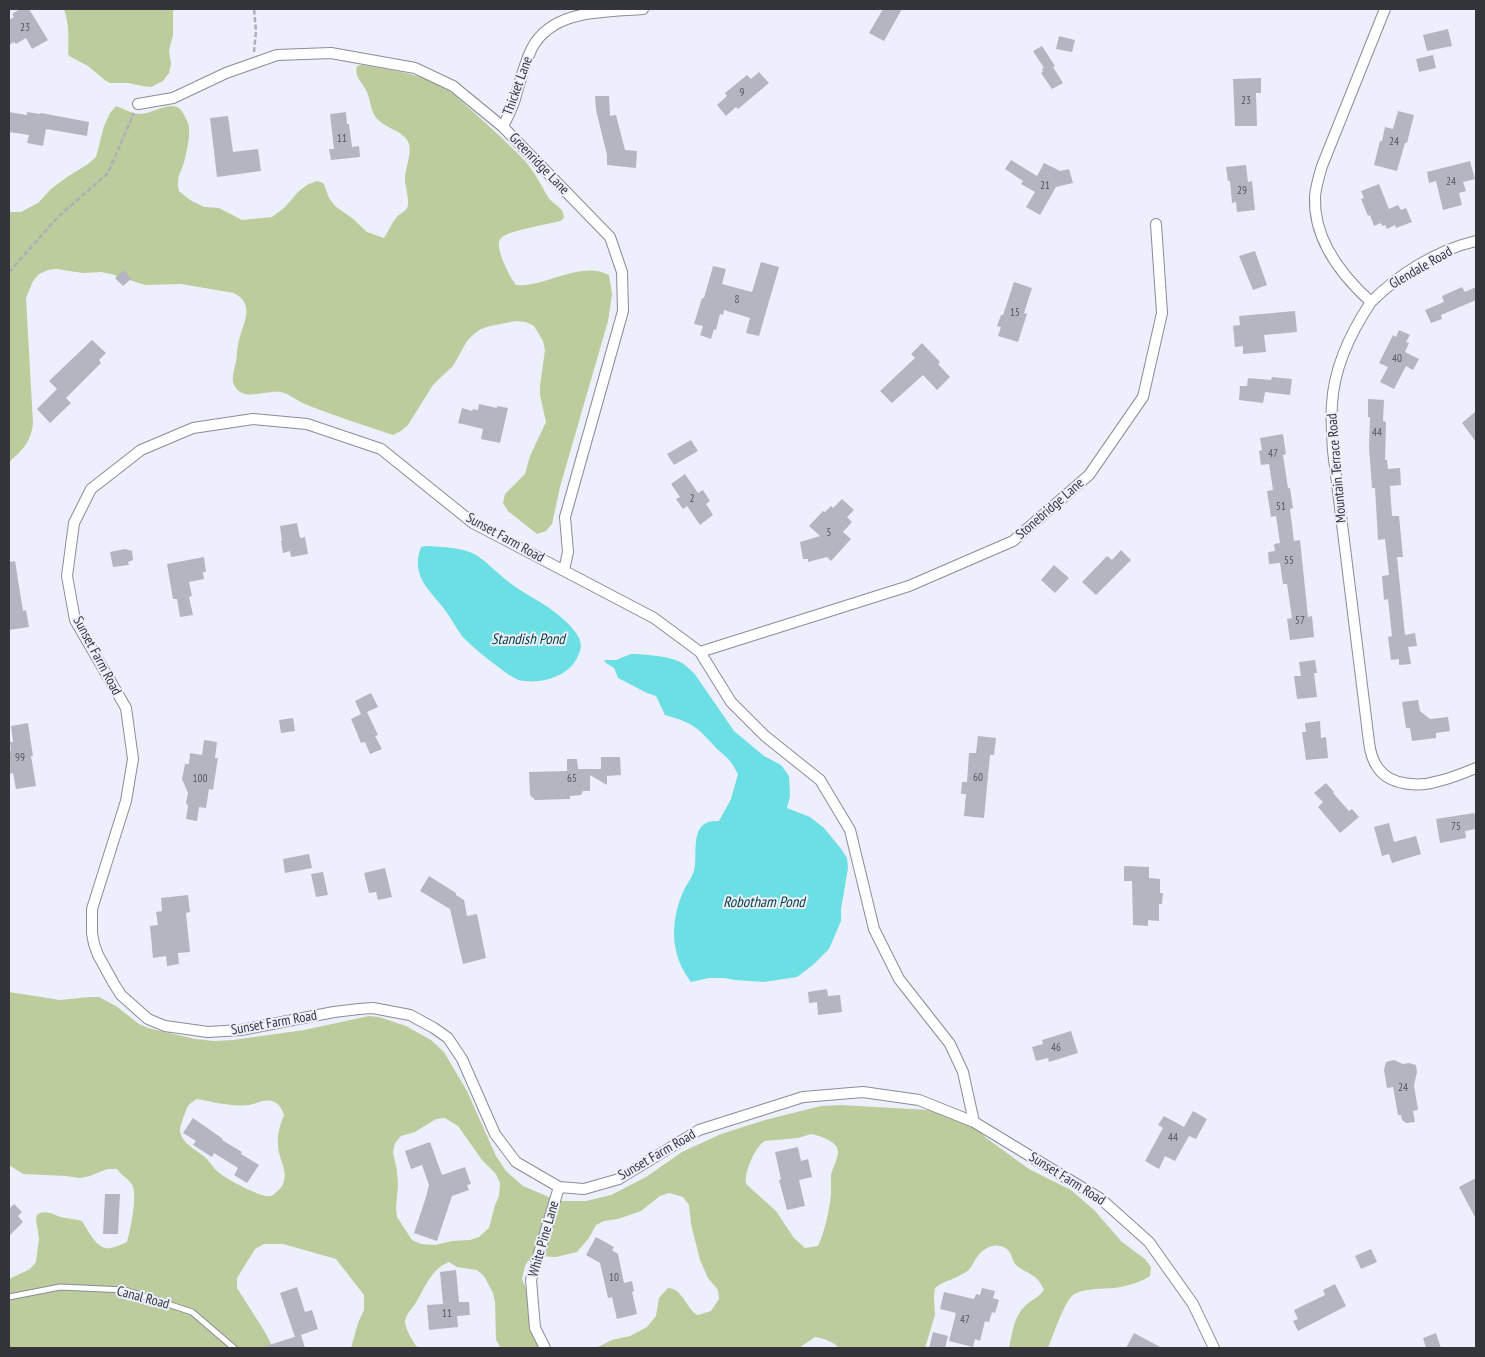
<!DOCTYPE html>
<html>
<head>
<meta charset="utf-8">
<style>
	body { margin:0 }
	#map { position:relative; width:1485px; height:1357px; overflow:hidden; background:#edf0fc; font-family:"PT Sans Narrow",sans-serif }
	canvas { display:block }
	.frame { position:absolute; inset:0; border:10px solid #34353a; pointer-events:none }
</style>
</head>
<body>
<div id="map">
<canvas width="1485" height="1357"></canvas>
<div class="frame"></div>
</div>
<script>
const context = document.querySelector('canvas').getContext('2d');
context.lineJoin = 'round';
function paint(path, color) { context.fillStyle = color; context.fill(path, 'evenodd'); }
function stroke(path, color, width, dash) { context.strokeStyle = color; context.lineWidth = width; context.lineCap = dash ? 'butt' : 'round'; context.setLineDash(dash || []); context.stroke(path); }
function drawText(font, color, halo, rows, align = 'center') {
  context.font = font + ' "PT Sans Narrow",sans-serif'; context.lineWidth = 4; context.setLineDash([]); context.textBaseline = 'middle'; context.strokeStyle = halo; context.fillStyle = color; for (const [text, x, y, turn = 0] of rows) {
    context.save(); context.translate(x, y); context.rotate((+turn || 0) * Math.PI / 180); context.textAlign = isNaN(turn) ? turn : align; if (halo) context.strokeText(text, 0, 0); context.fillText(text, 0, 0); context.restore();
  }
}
paint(new Path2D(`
	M64,9H174L173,11V35L169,50L171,64L169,73L163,81L151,87L142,86L128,83H110L106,81L88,66L71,57L68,54C69,38 69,24 64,9Z
	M362,65C397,71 429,74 457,97C480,118 504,139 525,161C534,171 541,185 548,197C553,205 563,206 564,217L561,221C549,224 507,231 501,238C496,243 501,255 503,261C507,270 510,277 516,285C545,288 580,260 609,275L612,294L608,321L560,487L552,524L546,531L537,534L508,511L503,503L505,494L525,474L530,456L546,422L540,395V386L545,350L543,341L534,326L526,322L516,321L490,326L481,329L474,334L467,341L453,366L440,378L433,385L408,425L401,431L393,435C364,425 335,416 307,405C298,402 289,393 280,392C267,390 245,401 236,388C230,381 234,370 236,362C237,355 237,347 239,340C244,322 255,304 234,293L181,284L145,285L111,274L101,272L83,273L56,269L48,270L39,274L33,281L26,298L33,423C31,442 22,451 9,462V212H21L38,203L51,189L67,177L88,164L96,157L104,126L110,113L116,106C124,109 132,114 141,114C157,113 176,95 185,117C187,120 189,124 189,128C190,137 187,150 185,158C182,173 176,174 179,191L190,200L204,207L219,208L242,220L272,217L284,208L299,191L307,185L316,181L321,182L324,184L329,198L335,206L352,218L367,232L384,238C388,232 391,224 396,218C399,214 405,212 407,208C410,205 406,187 405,182C404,170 412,155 409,144C407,134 390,129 382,123C369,114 372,102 366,90C361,81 354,76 357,66Z
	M9,992L60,1000L89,997H99L116,1006L139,1024L148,1028L195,1039L214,1041L233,1040L304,1030L369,1016L379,1017L406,1026L431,1040L444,1052L467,1091L496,1156L506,1171L523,1186L558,1201H586L611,1195L646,1177L682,1152L721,1134L765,1120L821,1106L841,1105L946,1111L973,1122L985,1137L1029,1169L1071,1190L1078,1196L1094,1210L1122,1242L1145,1259L1151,1267L1150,1276C1142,1282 1124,1287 1114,1288C1103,1289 1080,1288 1072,1296C1063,1305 1053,1336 1048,1348H1009C1012,1334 1014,1316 1025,1306C1032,1299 1037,1299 1044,1290C1036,1272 1029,1276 1016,1265C1012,1261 1012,1253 1007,1249C996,1241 983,1248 977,1257C973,1262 972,1268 966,1272C956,1279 945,1280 935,1288L934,1297L935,1315L925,1348H839C832,1341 825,1339 815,1337L799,1348H596L612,1340L630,1336L647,1327L656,1316L659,1298L668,1288C684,1289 687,1311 698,1315L711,1311L719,1299L718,1290L708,1278L700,1260L691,1224L689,1205L683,1197L669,1193L660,1196L641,1211L618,1219L604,1221L596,1225L589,1238L577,1252L556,1257L537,1256L528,1261L525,1266L522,1279L531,1301L542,1348H501L496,1340L495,1302L493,1293L484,1276L477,1270L457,1267L449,1262C431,1269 425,1288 415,1304C412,1309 406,1314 405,1321C405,1329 412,1339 416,1346L422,1348H351L358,1323L364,1310V1295L336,1259L283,1244H264L255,1249L237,1278V1288L265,1332L273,1348H9V1279L30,1269L36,1262L39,1238L36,1219L37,1215C47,1208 55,1217 65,1218C71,1219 76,1219 82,1221C88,1230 97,1251 111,1248C116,1247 122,1244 127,1242C130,1231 139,1192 131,1183C127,1178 121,1175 117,1169H107L90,1176L80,1178L66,1176L23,1174L9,1165ZM197,1099C213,1102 232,1107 249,1105C256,1104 262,1099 272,1101C279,1103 282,1109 284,1115C280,1125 277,1134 278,1145C278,1159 290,1172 282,1186C280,1189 274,1195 271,1196C263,1199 229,1180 222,1175C216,1171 211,1164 206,1158C197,1150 182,1144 180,1131C179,1128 186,1110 188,1106C190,1103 194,1101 197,1099ZM445,1118L458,1126L482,1160L496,1174L500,1183L499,1196L495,1205L489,1228L479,1237L470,1240L452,1241L435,1245L421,1244L412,1240L397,1217L396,1208L398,1185L397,1171L393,1152L395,1143L401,1136L415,1132L436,1119ZM811,1134C818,1135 832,1140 836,1146C842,1154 832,1167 831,1176C831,1181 831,1187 831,1192C830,1208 825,1231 818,1246L805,1248L794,1238L776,1211L746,1184C744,1173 755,1146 765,1141L798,1138Z`), '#bccc9c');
paint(new Path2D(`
	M427,546C443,547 461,547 476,555C487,562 495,571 505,579C516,588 528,595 540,602C552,609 577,628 580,641C582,647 580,651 578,656C569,677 540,685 519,680C510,678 468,644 462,636C456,628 451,618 445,610C430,590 410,576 421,547Z
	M631,654C644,654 666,656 678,661C685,664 689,669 694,673L734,731L764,756L781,765L789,776L790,796L787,808L810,817L824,828L842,850L847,858L848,868L841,909V921L829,949L813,965L797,977L764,982L735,980L724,978H709L691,982C670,955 670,922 683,892C686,885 692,878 694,871C698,857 690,829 708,822C711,821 716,821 719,821L731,799L738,774C735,769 733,764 729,760C726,756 721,753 717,749C698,728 694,723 665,715L656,696L647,693L618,678L614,668L606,663L604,660H616Z`), '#6bdfe4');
paint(new Path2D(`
	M20,9H29L48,40L32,49L26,38L16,44L14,42L9,45V20L14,17L12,14Z
	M883,9H902L884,41L869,33Z
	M1448,29L1452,46L1427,51L1423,35Z
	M1059,36L1075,40L1072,52L1056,49Z
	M1042,46L1055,66L1053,67L1063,83L1052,89L1041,73L1043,72L1042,69L1044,68L1033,51Z
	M1433,55L1436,68L1419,72L1416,59Z
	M759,72L769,83L738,109L736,107L726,116L717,105L727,96L725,93L747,75L751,79Z
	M1261,78V93H1256L1257,126H1235L1233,79Z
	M595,96H609L610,116L616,115L625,150L637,151L636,168L607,165V155L596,110Z
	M1398,111L1414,115L1407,143H1405L1397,171L1374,165L1380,141H1382L1385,127L1393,129Z
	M9,112L27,115V112L40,114L41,113L89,122L87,136L46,129L43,146L27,143L29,135L9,132Z
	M346,112L347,124H349L352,147L359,146L360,157L331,160L329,149H334L330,114Z
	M228,116L233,152L258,149L261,171L217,177L210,118Z
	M1011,160L1037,176L1044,163L1060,171L1069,169L1073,183L1056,187L1040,215L1026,207L1035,192L1021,184L1023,181L1005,169Z
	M1470,161L1475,179L1463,182L1466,191L1459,193L1462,205L1443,210L1436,181L1429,183L1427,172Z
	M1246,165L1248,182L1252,181L1255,210L1237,212L1236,202L1232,203L1230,181H1228L1226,167Z
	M1379,184L1389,209L1398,205L1401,210L1406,208L1412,222L1396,228L1395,225L1387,229L1385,225L1382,226L1381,223L1374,226L1370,215L1368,216L1361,199L1364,198L1361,191Z
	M1255,251L1267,285L1253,290L1239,256Z
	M761,262L779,267L759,336L746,333L750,318L724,310L723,315L720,314L716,330L714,329L711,339L700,335L703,326L694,324L702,298H704L713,266L726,269L722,284L752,292Z
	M124,270L131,279L123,286L115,278Z
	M1014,282L1032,288L1024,313L1027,314L1018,342L998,336L1001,327L997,326L1001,315H1003Z
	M1462,287L1465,292L1476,287V300L1441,315L1442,319L1431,323L1425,310L1444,302L1442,296Z
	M1295,311L1297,332L1264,335L1266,352L1243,354V346L1235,347L1233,326L1240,325L1239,316Z
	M1399,330L1410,335L1406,342L1409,343L1405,352L1419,359L1413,370L1406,366L1394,389L1380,382L1388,367L1379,363L1393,335L1396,337Z
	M92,340L106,353L99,360L101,363L66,398L71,403L50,423L37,409L57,389L49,381Z
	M922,343L940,362L938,364L950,377L937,390L923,375L892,403L880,391L915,358L911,354Z
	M1272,377L1292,379L1290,395L1265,392L1263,403L1239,400L1240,386H1247L1248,378L1271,380Z
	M1368,399L1384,400L1383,421L1386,422L1385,460H1387L1388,469L1400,468L1401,485L1390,486L1392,516H1399L1403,557H1397L1405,635L1415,633L1417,646L1408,647L1411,664L1399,665V659L1391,660L1388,637L1392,636L1388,599L1384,600L1382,576L1389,575L1385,539L1378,540L1375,488H1372L1369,447L1370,417H1368Z
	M479,404L497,408V406L508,408L500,443L481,439L483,429L458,423L462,408L472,411L473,409L478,410Z
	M1476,411V442L1462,423Z
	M1283,434L1286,454L1283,455L1288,488H1290L1293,508L1290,509L1294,541L1300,540L1308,617L1312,616L1314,637L1290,640L1287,619L1292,618L1287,584H1283L1280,563L1269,564L1268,552L1275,551L1274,544L1280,543L1276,516L1271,517L1267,491L1273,490L1269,464L1261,465L1259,451L1262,450L1260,438Z
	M691,440L698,451L674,465L667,454Z
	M685,474L698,493L703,490L710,501L706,504L713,515L700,525L687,506L683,509L676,499L680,497L671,484Z
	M842,499L854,510L847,517L852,522L843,532L851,539L831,561L827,557L808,562V559H803L800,542L820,536L809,526L823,511L825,512L831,506L833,508Z
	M297,523L300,538L305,537L308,554L291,557L290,551L283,553L281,541H282L280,526Z
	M125,549L132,551L133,560L128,562L129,565L113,567L110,552Z
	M1121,550L1131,560L1096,595L1082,582L1107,556L1112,560Z
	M204,557L206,572H203L204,579L189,582L192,596L189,597L193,615L180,617L177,599H173L167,564Z
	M15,561L23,611L26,610L29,627L9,630V562Z
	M1054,565L1069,578L1055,593L1041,580Z
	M1315,660L1317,673H1314L1317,697L1297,699L1294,676H1301L1299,662Z
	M371,693L378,707L367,712L378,735L375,736L382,749L370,754L365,742L361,743L351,719L361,714L355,701Z
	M1418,700L1420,711L1430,719L1448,717L1450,731L1436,733V738L1412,741L1410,728H1406L1402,702Z
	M293,718L295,731L281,733L279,720Z
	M1320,721L1321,738L1326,737L1328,758L1306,760L1302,732H1306L1305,723Z
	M28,723L33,756H31L36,786L16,789L13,773L9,774V751L11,750L10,742H13L11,726Z
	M978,736L996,738L994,755H990L984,818L964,816L966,794H961L962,782H967L969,753H976Z
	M204,740L217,742L215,758H218L213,790L209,789L206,808L199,807L197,821L186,819L188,806L186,803L188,793L182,779L185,764H189L190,753L202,755Z
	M601,757H620L621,775L607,776V785L590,775V791H583L581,795L570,796V799L535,800L530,795L529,772L567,771V759H577L578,769H601Z
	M1326,783L1334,792L1333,793L1349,811L1352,809L1359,817L1340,833L1318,807L1323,802L1314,793Z
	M1474,813L1475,815H1476V829L1465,831L1466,838L1440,843L1436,819Z
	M1389,823L1394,842L1416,836L1421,854L1392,863L1389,854L1382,856L1374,827Z
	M309,854L312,868L285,873L283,859Z
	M1124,866L1149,867V878L1160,879V893H1163L1162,904H1159V921L1148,920V926L1133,925L1132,881H1124Z
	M385,868L392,897L378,900L376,892L369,893L364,873Z
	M323,872L328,895L316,897L311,874Z
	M429,876L456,893V895L464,900L467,916L477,914L486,958L463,964L450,909L420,891Z
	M188,895L190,912L186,913L190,952L178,953L179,964L167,966L166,956L153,958L150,926L158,925L156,912L162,911L161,898Z
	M827,989L828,996L840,995L842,1012L818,1015L817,1002L809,1003L808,992Z
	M1071,1031L1078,1053L1049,1062L1048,1058L1036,1061L1032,1047L1043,1044L1042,1040Z
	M1394,1060L1403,1064L1409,1063L1416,1065L1417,1072L1414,1085L1418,1110L1413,1111L1415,1122L1406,1123L1402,1120L1401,1115H1398L1393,1087L1387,1088L1384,1070L1386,1062Z
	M1193,1111L1207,1119L1196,1139L1189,1136L1175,1161L1165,1156L1159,1169L1145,1161L1163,1128L1158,1125L1164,1116L1184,1127Z
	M193,1118L223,1139L222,1140L242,1152L241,1154L259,1165L247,1183L234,1175L238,1168L214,1153L212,1157L193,1145L196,1141L183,1133Z
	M430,1142L442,1175L465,1167L471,1184L467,1185L469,1190L452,1196L437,1241L414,1233L426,1197L429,1185L422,1165L411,1169L405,1151Z
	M798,1147L801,1161L808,1159L812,1177L799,1180L805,1206L787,1210L779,1180L781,1179L775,1152Z
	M1476,1178V1219L1459,1187Z
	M105,1194H120L118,1234H103Z
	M14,1204L22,1212L18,1216L23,1222L9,1236V1207L10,1208Z
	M596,1237L614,1247L612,1250L618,1254L624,1283L632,1281L634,1291L632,1292L637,1314L617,1319L612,1297L608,1298L600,1263L586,1255Z
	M1371,1249L1377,1262L1361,1269L1355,1256Z
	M456,1270L459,1302H469L470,1315L457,1316L458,1327L429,1330L427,1305L443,1304L440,1272Z
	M1335,1284L1346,1306L1298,1331L1293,1321L1298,1319L1294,1310L1325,1295L1323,1290Z
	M297,1287L305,1312L312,1310L318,1329L295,1337L280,1293Z
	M982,1288L995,1291L993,1298L999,1300L995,1313L992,1312L989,1322L985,1321L980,1341L975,1339L973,1347L949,1341L956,1313L940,1309L944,1292L974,1299L976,1294L980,1295Z
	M933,1332L948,1336L945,1348H929Z
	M1134,1333L1162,1348H1126Z
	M1436,1333L1441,1348H1426L1423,1338Z
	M301,1335L305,1348H266V1346Z`), '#b3b6c1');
const service = new Path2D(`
	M9,1297L60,1287L125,1290L192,1312L234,1348`);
const minor = new Path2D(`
	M1385,9L1322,166C1319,176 1316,186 1315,196C1313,239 1341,275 1371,302C1351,332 1334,367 1332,404C1331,419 1332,435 1333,451L1369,742C1370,751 1372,760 1378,768C1390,786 1420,787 1439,781C1452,778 1464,773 1476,768
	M138,104L173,98L226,73L277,55L331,53L415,68L453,86L503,127L610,237L622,272L623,311L565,517L568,552L564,570
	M503,127C507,118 512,109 515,99C520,82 524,64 532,48C553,9 605,12 643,9
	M1371,302C1399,274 1437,250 1476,241
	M700,652L909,586L1013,541L1089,475L1143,397L1162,313L1156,224
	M974,1122L963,1072L950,1044L899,979L874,929L850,830L820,780L765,736L731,702L700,652L654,618L473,523L381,449L307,424L253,419L193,428L141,450L91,489L74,523L67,576L75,620L126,708L133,759L126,801L92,909V933L94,944L98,955L114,984L121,995L148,1019L165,1026L208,1032L241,1030L334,1012L359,1009L373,1008L410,1015L434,1028L448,1038L462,1059L495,1134L516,1162L559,1187L584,1189L619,1179L699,1130L803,1097L863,1092L919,1100L974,1122L1101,1199L1149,1242L1193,1304L1214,1348
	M545,1348L535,1328L531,1280L559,1187`);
stroke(service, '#8a8c97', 7);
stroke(minor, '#8a8c97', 12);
stroke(new Path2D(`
	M254,52L256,31L254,9
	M9,272L57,218L108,173L134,113`), '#acaeb8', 2.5, [5, 2.5]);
stroke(service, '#fff', 5);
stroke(minor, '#fff', 10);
drawText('11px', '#54555c', null, [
	["23",25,28],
	["9",742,93],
	["23",1246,101],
	["11",342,139],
	["24",1394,142],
	["24",1451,182],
	["21",1045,186],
	["29",1242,191],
	["8",737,300],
	["15",1015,313],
	["40",1397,359],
	["44",1377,433],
	["47",1273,454],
	["2",692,499],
	["51",1281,507],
	["5",829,533],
	["55",1289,561],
	["57",1300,621],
	["99",20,758],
	["60",978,778],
	["100",200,779],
	["65",572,779],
	["75",1456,827],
	["46",1056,1048],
	["24",1403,1088],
	["44",1173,1138],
	["10",614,1278],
	["11",447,1314],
	["47",965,1320]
]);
drawText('14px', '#34353a', '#edf0fc', [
	["Thicket Lane",518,86,-70],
	["Greenridge Lane",539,164,46],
	["Glendale Road",1421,268,-30],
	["Mountain Terrace Road",1337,468,-95],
	["Stonebridge Lane",1050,509,-41],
	["Sunset Farm Road",505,538,29],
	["Sunset Farm Road",97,656,62],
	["Sunset Farm Road",274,1023,-10],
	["Sunset Farm Road",657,1155,-30],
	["Sunset Farm Road",1067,1179,32],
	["White Pine Lane",544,1239,-74],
	["Canal Road",143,1298,15]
]);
drawText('italic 15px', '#033d3f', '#edf0fc', [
	["Standish Pond",528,640],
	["Robotham Pond",764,903]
]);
</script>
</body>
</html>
